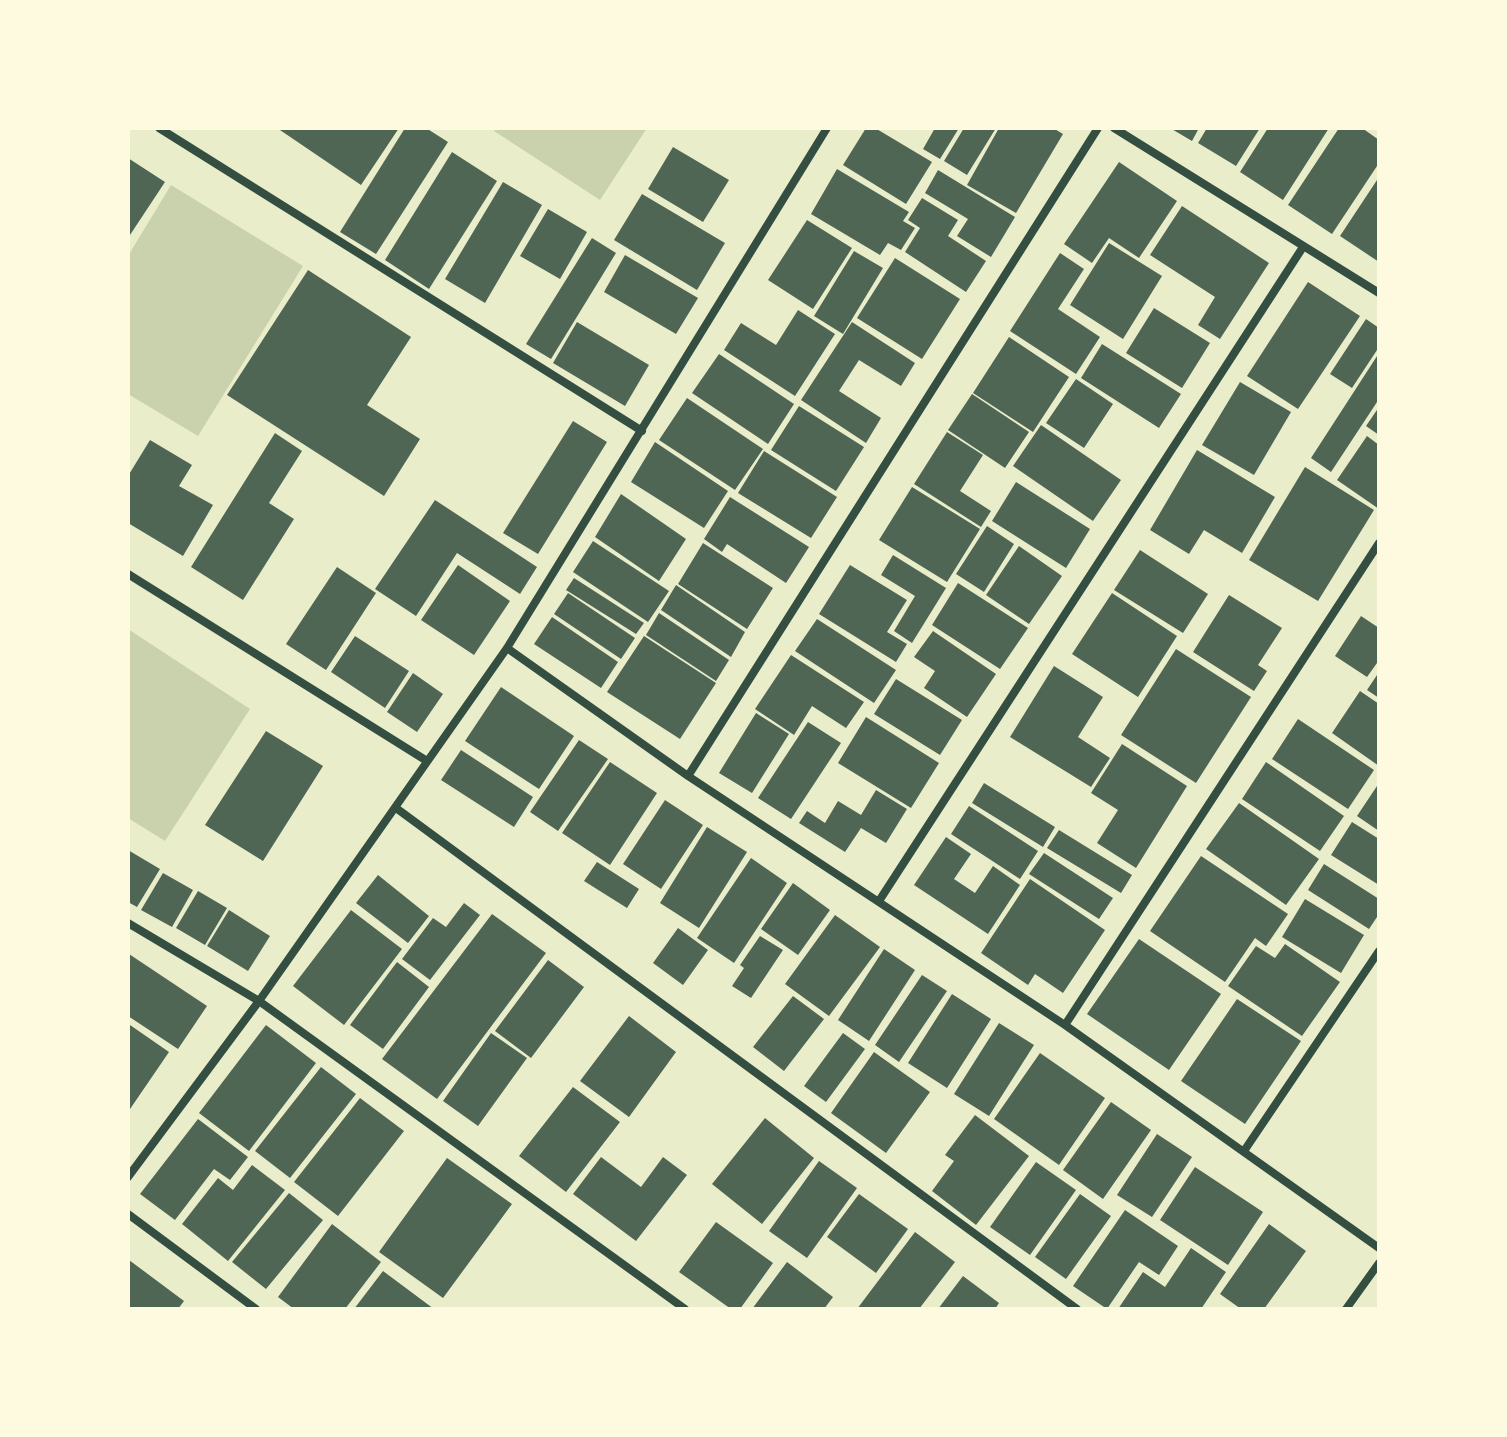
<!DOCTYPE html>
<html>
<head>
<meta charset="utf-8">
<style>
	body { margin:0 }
	#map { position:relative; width:1507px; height:1437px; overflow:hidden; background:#e9edc9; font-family:"Golos Text",sans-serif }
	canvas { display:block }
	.frame { position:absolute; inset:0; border:130px solid #fefae0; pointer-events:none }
</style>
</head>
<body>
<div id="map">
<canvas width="1507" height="1437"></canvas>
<div class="frame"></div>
</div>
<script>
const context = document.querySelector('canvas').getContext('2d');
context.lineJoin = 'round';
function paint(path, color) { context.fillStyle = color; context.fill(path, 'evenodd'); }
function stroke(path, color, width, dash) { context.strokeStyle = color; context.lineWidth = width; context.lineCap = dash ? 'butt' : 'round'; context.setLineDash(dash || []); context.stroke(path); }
paint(new Path2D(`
	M496,128H647L600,200L494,131Z
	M171,185L303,266L198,436L128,394V256Z
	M128,629L250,709L165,841L128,818Z`), '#cad2ad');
paint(new Path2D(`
	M277,128H399L361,185Z
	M405,128H426L448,142L376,254L340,232Z
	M866,128H875L932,162L906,204L843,165Z
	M935,128H959L940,159L923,149Z
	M964,128H996L967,175L944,161Z
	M999,128H1053L1063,134L1016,213L967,185Z
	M1170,128H1199L1192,141Z
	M1207,128H1260L1236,166L1198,143Z
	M1268,128H1329L1283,200L1240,172Z
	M1339,128H1362L1379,140V163L1332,234L1288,205Z
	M673,147L729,180L703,222L648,189Z
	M452,152L497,181L429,289L385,260Z
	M128,158L165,182L128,238Z
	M1119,162L1177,201L1139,258L1109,238L1092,263L1064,244Z
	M837,169L909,212L903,221L915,228L901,250L888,243L880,255L811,214Z
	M938,170L1015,217L991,257L957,236L968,219L925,193Z
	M1379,177V262L1340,236Z
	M503,182L542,205L485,303L445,279Z
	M642,194L725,243L697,290L614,240Z
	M922,198L958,220L948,236L986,261L966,292L905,252L920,228L908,220Z
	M1182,206L1269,263L1220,339L1198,325L1215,297L1150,255Z
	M548,209L587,232L560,279L520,256Z
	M807,220L852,248L813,309L768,280Z
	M592,238L616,253L551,359L526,344Z
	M1109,243L1162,276L1123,339L1070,305Z
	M854,251L883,268L843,334L814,316Z
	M1060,253L1084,269L1058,309L1100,337L1076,374L1010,331Z
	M625,255L698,298L676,334L604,292Z
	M895,258L960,299L922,359L857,318Z
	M308,270L411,337L367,405L420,439L384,496L227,395Z
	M1308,282L1360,316L1298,409L1247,376Z
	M1154,308L1210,343L1182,388L1126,353Z
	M798,310L835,334L795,396L724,350L741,323L776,345Z
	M1366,319L1379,328V347L1352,388L1330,374Z
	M577,322L649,365L625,406L553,363Z
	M852,322L915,363L901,386L859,360L839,391L881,418L866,443L801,400Z
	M1009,337L1069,377L1033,432L973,393Z
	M1102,344L1181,394L1159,428L1081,378Z
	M1379,353V399L1331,472L1311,458Z
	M719,354L794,404L768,444L692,393Z
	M1076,379L1113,404L1084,448L1046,423Z
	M1240,382L1291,412L1254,475L1202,445Z
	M972,394L1029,432L1005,468L948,430Z
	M687,398L763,449L735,490L659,440Z
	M799,406L864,447L836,491L771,450Z
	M1379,407V435L1366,426Z
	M573,421L607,442L538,554L503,533Z
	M1041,425L1121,480L1093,521L1013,466Z
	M947,432L983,455L960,491L991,511L981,527L914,484Z
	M275,433L302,451L269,503L294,519L243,600L191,567Z
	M1367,436L1379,445V509L1337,480Z
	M150,440L192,465L179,486L213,505L183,556L128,523V476Z
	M655,442L728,491L704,528L631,482Z
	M1197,450L1275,497L1242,553L1204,530L1189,554L1150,530Z
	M764,451L837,497L811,538L738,493Z
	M1305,467L1374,510L1318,601L1249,560Z
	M1016,482L1090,529L1066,568L992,521Z
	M912,487L980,529L947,582L879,540Z
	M621,494L686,539L659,581L595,537Z
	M730,497L809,547L786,583L727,544L722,552L704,539Z
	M435,500L537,567L520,594L457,553L416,616L375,589Z
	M987,526L1014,544L984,592L956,574Z
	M593,541L669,591L648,622L573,572Z
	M703,543L773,588L747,629L678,584Z
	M1019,546L1062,576L1029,624L986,595Z
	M1140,550L1208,594L1183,633L1114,590Z
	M893,555L946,588L912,643L894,631L915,596L881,575Z
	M458,565L510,601L474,655L421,620Z
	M850,565L907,600L887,632L907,644L896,662L819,614Z
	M337,567L376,593L326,670L286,644Z
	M574,578L644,623L636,634L566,590Z
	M958,583L1028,628L1000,669L932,625Z
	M676,585L745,632L731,657L661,610Z
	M568,593L635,638L621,659L554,614Z
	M1112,593L1177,636L1138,697L1072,654Z
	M1229,595L1282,628L1258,665L1267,671L1254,691L1193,652Z
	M659,613L729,660L716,681L646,635Z
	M1361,616L1379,628V664L1377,663L1367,677L1335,656Z
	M552,617L618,662L601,688L534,644Z
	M817,619L896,670L874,703L795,651Z
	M933,631L996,674L967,717L924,688L935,671L914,657Z
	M355,636L409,671L385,708L331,672Z
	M644,636L716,683L680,739L607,692Z
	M1176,649L1251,697L1196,783L1121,735Z
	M791,655L864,702L846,728L812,706L794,735L755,709Z
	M1054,666L1103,697L1078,737L1110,758L1091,787L1010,737Z
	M1379,672V698L1367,690Z
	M413,673L443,694L417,732L387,712Z
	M896,679L962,720L940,755L874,714Z
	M501,687L574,736L539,789L465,741Z
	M1360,691L1379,704V766L1332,733Z
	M756,713L789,734L752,793L719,773Z
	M866,717L939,763L911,808L838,763Z
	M1298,719L1374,770L1348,809L1272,759Z
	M808,722L841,743L791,819L758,798Z
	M266,731L323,766L263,861L205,825Z
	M579,740L608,759L558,831L530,812Z
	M1122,744L1187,786L1136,868L1097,843L1118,810L1091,793Z
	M461,750L533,797L514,827L441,780Z
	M610,762L657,793L610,865L562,833Z
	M1266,762L1344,816L1320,851L1242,799Z
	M984,783L1055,827L1043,847L972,803Z
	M1379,783V831L1357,816Z
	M876,790L907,809L886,843L861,828L845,852L799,823L807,811L825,823L838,801L861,815Z
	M665,800L703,825L661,889L623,864Z
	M1239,803L1319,859L1286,905L1206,849Z
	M969,806L1038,851L1020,879L951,834Z
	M1352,822L1379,839V885L1331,855Z
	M707,827L747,852L699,928L660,903Z
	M1059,830L1132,875L1121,893L1047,848Z
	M946,837L971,854L954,879L975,893L993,866L1020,885L988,934L914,885Z
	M128,850L160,869L137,907L128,902Z
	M1044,853L1113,898L1099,919L1029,874Z
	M1201,856L1288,914L1266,946L1255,938L1225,982L1150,931Z
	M751,858L787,883L734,963L697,938Z
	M597,862L639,889L627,908L584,881Z
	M1324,864L1379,899V914L1369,929L1308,890Z
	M163,873L193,890L172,927L141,910Z
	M378,875L429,916L408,943L356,903Z
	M1030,879L1105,930L1063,993L1035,974L1028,985L981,953Z
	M793,883L830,910L798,955L761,929Z
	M198,891L227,908L205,945L176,928Z
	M1305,899L1364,935L1341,973L1282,937Z
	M464,903L480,915L430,980L402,959L433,918L446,927Z
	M229,910L270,936L248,971L207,946Z
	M351,910L402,949L344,1025L293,986Z
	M492,914L546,953L437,1099L382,1059Z
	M835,915L880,947L829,1016L785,984Z
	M678,928L708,950L683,985L653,963Z
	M760,936L783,950L751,998L732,986L744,968L740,965Z
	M1139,939L1221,994L1169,1070L1087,1014Z
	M1285,944L1340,982L1302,1036L1228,986L1256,946L1275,958Z
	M884,949L915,970L869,1041L838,1020Z
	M129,954L207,1006L178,1049L128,1016Z
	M548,960L584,987L531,1058L495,1031Z
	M397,962L429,987L383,1049L350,1025Z
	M922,975L947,991L899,1062L875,1045Z
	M952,994L991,1019L947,1088L908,1063Z
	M793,996L824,1019L784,1071L753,1047Z
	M1237,999L1301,1041L1245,1124L1181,1081Z
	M629,1016L676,1052L629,1117L580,1081Z
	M999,1023L1034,1045L989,1116L954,1094Z
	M130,1025L169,1052L128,1112V1027Z
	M266,1025L316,1063L249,1151L199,1113Z
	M491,1033L527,1058L478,1126L443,1101Z
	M843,1033L865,1049L826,1102L804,1086Z
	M874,1052L930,1092L886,1153L831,1113Z
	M1040,1053L1105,1098L1059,1165L994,1119Z
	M321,1067L356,1094L290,1178L255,1151Z
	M573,1087L620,1122L566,1192L519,1156Z
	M360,1098L404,1131L338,1216L294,1182Z
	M1111,1102L1151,1130L1103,1199L1063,1170Z
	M975,1115L1029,1156L976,1225L932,1191L954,1161L945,1155Z
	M765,1118L814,1158L762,1224L712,1184Z
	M198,1119L248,1157L230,1180L214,1169L175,1220L140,1194Z
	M1157,1134L1192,1157L1152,1217L1117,1195Z
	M601,1157L641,1187L663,1157L687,1175L636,1241L573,1194Z
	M447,1158L512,1204L443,1298L379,1252Z
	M819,1161L857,1188L807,1258L769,1231Z
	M1036,1162L1076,1190L1030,1255L990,1227Z
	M252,1165L285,1190L228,1261L182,1224L218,1178L233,1190Z
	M1195,1167L1263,1212L1228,1265L1160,1220Z
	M289,1193L323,1220L266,1289L232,1262Z
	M859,1194L908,1229L876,1273L827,1237Z
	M1080,1194L1111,1216L1066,1279L1035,1257Z
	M1125,1210L1178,1246L1159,1275L1139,1262L1107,1309L1073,1286Z
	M716,1222L773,1263L740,1309H731L679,1272Z
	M332,1224L381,1262L345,1309H294L278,1297Z
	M1269,1224L1306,1251L1264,1309H1241L1220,1294Z
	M915,1232L955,1262L919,1309H857Z
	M1191,1248L1226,1272L1201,1309H1118L1143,1272L1165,1287Z
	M129,1260L184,1301L178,1309H128Z
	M787,1262L833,1297L824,1309H752Z
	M383,1271L434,1309H354Z
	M963,1276L999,1303L995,1309H938Z`), '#4f6655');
stroke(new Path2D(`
	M159,128L642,431
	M1114,128L1379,293
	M128,574L427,761
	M507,648L688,776L1065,1025L1379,1248
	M688,776L1098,128
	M396,808L1077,1309
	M879,901L1303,247
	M128,923L259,1001L685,1309
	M1065,1025L1379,543
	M1244,1151L1379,951
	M128,1177L259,1001L507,648L827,128
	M128,1214L256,1309
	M1346,1309L1379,1263`), '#344e41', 8);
</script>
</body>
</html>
